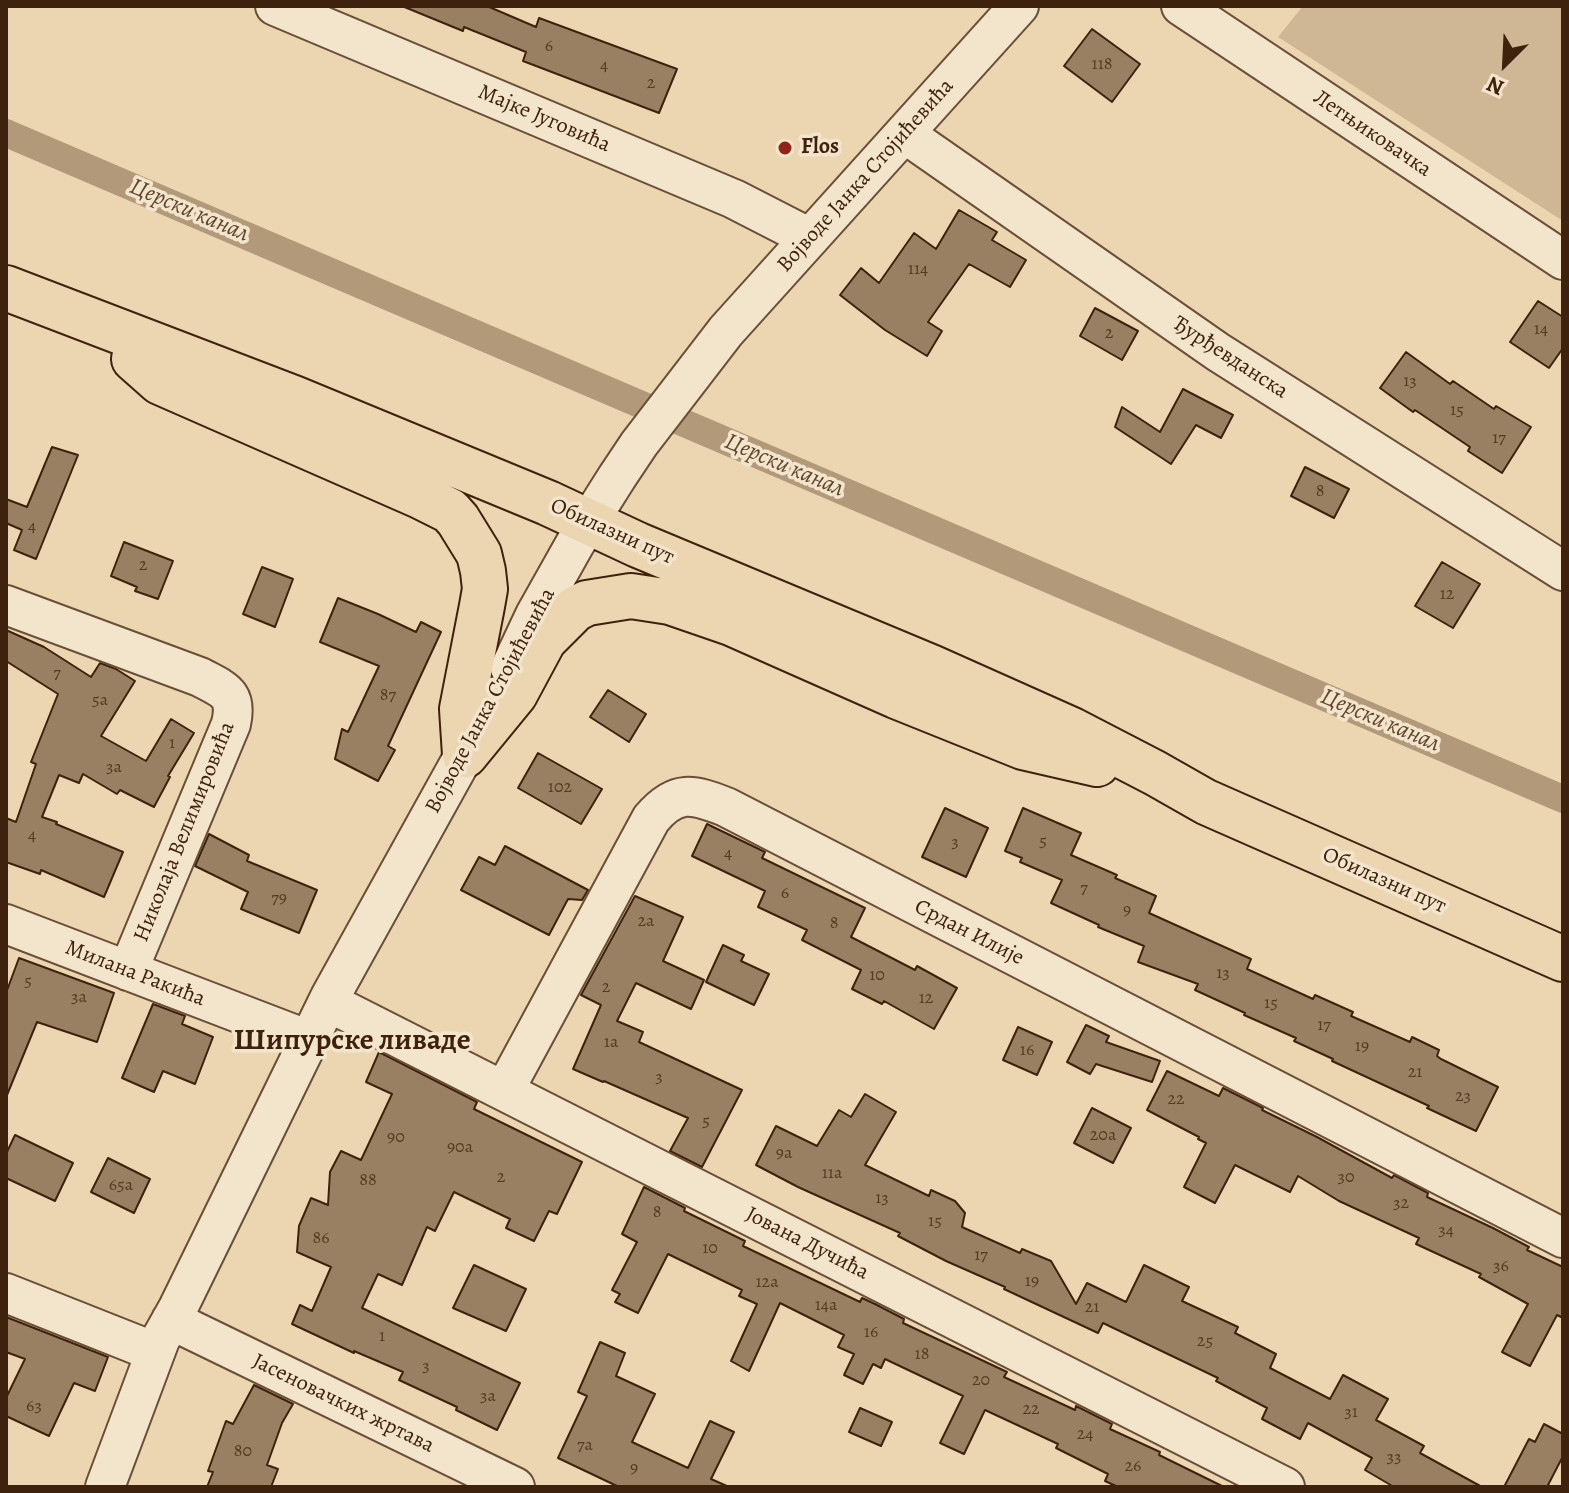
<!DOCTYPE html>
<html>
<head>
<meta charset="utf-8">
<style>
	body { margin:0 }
	#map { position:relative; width:1569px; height:1493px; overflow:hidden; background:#ecd6b1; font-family:Alegreya,serif }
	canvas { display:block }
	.frame { position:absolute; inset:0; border:8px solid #3f220e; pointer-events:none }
	.north { position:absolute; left:1465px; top:24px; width:80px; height:80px; -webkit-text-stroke:6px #f3e4cc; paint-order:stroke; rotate:204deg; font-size:22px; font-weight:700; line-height:32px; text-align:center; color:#3f220e }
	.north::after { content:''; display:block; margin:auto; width:28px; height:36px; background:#3f220e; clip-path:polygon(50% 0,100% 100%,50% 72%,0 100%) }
</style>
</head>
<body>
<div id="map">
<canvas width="1569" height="1493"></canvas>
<div class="frame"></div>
<div class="north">N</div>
</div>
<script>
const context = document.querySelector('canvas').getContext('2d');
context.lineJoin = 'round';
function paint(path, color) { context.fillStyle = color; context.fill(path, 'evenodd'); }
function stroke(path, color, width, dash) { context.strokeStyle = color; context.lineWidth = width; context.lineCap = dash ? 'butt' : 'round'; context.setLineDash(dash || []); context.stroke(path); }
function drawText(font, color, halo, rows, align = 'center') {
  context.font = font + ' Alegreya,serif'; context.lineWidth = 7; context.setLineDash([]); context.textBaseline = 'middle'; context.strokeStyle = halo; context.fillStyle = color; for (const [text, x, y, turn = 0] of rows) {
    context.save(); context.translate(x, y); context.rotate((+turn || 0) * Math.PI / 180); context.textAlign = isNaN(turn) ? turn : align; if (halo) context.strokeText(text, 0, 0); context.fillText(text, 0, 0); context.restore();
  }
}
paint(new Path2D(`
	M1303,6H1563V221L1278,37Z`), '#cfb795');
stroke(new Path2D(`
	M6,133L1563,799`), '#b1997a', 28);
const building = new Path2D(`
	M402,6H487L536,27L539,18L677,69L659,113L523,61L526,52L464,27L463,31Z
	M1092,29L1140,64L1112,102L1064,66Z
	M959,210L997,232L992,240L1026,260L1010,287L969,264L928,322L942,331L927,356L885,330L840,295L861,268L879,283L914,233L936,249Z
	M1538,301L1563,317V348L1549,368L1510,342Z
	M1095,308L1138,331L1122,360L1080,336Z
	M1406,352L1450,384L1453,381L1494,409L1496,406L1531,427L1502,473L1468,451L1470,447L1415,410L1413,412L1380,388Z
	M1183,389L1233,415L1221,438L1196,425L1171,464L1115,427L1122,407L1160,432Z
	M52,447L78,455L36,559L14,550L22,530L6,523V499L27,507Z
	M1305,467L1349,489L1334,518L1291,496Z
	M124,542L173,561L158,599L135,591L137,587L111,576Z
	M1442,562L1480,584L1453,628L1415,606Z
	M262,567L293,579L275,627L243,614Z
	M338,598L378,614L416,632L421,622L441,632L388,746L395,750L378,781L335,759L342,729L348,732L379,666L320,642Z
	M6,630L44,647L91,677L100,663L116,669L135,681L101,736L146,761L171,719L194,733L168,776L170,777L154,807L120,790L117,794L83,774L79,783L59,775L42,817L57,822L56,824L123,852L104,897L41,870L40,874L6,862V818L16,822L36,764L31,762L58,694L6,661Z
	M608,690L646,714L629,742L590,717Z
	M538,753L602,789L581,824L518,788Z
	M945,808L988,828L966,877L922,857Z
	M1023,808L1081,833L1071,855L1117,875L1115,878L1156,896L1149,913L1251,959L1247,969L1313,999L1315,995L1353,1012L1351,1016L1410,1042L1412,1037L1439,1050L1437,1056L1441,1059L1498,1087L1476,1131L1427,1108L1429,1106L1332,1061L1333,1059L1294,1041L1296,1038L1244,1015L1245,1013L1195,990L1198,984L1138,962L1144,946L1098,927L1099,925L1051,903L1062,880L1020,862L1022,858L1005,851Z
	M707,824L765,852L762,858L865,908L851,937L915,970L917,966L957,988L934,1029L884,1001L882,1004L852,989L861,970L802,940L807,930L758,907L765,891L692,856Z
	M209,834L249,855L247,861L317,890L299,933L241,909L248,892L195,866Z
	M505,846L588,890L582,900L568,899L549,935L461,890L479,857L495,865Z
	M635,896L683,917L663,961L704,980L691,1009L636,983L617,1021L643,1032L639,1042L742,1090L702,1167L670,1151L688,1118L604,1081L603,1082L573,1069L601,1005L581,995Z
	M723,945L744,955L741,961L769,974L754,1005L706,982Z
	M19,958L114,993L97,1042L37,1022L7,1095L6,993Z
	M153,1004L185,1016L182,1024L213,1037L195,1084L163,1071L154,1092L122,1078Z
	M1086,1025L1109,1036L1106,1042L1160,1061L1152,1082L1096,1064L1090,1074L1067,1062Z
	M1018,1027L1052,1042L1037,1075L1003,1060Z
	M379,1052L477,1102L474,1109L582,1162L557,1214L549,1211L534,1241L506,1228L510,1219L454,1192L435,1231L427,1227L402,1285L378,1274L362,1308L520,1383L497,1430L456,1410L457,1407L399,1380L403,1372L354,1351V1353L292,1324L300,1305L312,1311L331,1267L297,1252L299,1226L311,1198L328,1205L330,1172L341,1151L361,1160L392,1094L366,1082Z
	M1167,1071L1219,1096L1223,1088L1263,1108L1262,1110L1317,1137L1392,1178L1394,1175L1428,1193L1427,1197L1493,1228L1529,1247L1527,1250L1563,1267V1318L1557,1315L1530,1366L1502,1352L1528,1304L1479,1277L1481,1274L1416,1244L1419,1238L1339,1201L1298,1176L1290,1192L1235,1165L1215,1203L1184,1187L1206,1143L1198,1139L1199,1137L1147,1110Z
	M865,1094L896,1112L865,1165L929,1196L931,1190L955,1201L965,1213L962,1227L1020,1253L1022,1249L1051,1261L1076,1304L1087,1283L1126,1302L1144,1265L1189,1287L1182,1301L1238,1327L1235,1333L1276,1354L1270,1368L1330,1399L1343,1375L1388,1399L1376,1420L1424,1446L1420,1453L1482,1487H1394L1365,1470L1372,1458L1308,1423L1300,1439L1262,1419L1267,1408L1216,1381L1218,1378L1103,1323L1098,1333L1004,1289L1005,1287L946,1261L898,1236L900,1233L798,1187L756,1165L776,1126L817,1146L839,1110L851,1117Z
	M1092,1108L1131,1128L1113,1163L1074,1143Z
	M15,1135L73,1163L55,1201L6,1178V1154Z
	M108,1158L150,1179L134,1213L91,1192Z
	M644,1187L685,1208L684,1211L745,1241L743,1246L860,1302L862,1298L875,1304L904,1319L903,1323L1007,1372L1004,1377L1075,1410L1076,1406L1112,1424L1110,1429L1160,1452L1159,1455L1224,1487H1118L1105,1481L1108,1474L1056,1448L1058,1444L985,1410L964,1454L940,1443L963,1396L885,1359L881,1368L873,1364L863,1384L844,1375L854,1354L838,1347L844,1335L780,1303L749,1371L731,1361L757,1304L739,1296L742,1290L668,1254L638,1313L615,1302L620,1294L612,1290L637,1242L622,1234Z
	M474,1265L526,1289L506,1331L453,1308Z
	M6,1317L108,1357L95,1391L74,1383L49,1436L6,1416V1398L25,1359L6,1352Z
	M600,1342L625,1353L616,1376L655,1394L632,1442L688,1468L710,1421L734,1432L711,1479L729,1487H619L558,1458L587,1396L578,1392Z
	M254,1385L293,1404L282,1423L267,1465L278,1469L271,1487H207L213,1472L208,1471L226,1421L233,1424Z
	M860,1408L892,1422L881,1446L849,1432Z
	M1544,1424L1563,1434V1456L1547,1487H1504L1529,1439L1535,1442Z`);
paint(building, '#998063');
stroke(building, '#3f220e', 2);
const minor = new Path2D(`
	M275,6L734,199L810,238
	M1181,6L1563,260
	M905,134L1218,352L1563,571
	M6,605L200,677C224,690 238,693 231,724L128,971
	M510,668L535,615L576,542L617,477L639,444L726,331L1019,6
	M6,924L309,1040
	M328,1002L1285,1487
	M504,1091L651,819C676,789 693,794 726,807L1563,1238
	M6,1293L155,1352
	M171,1320L515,1487
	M105,1487L160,1340L178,1308L330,997L478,730`);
const major = new Path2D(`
	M6,288L296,399L548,503L638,545L933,668L1072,730L1155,773L1206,802L1563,959
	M134,359L160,382L420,496L450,511L458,520L479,554L483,571L485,589L482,606L462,709L465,755
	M465,755L515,694L544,640L575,609L587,603L631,596L670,602L731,623L896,696L1023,747L1097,764`);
stroke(minor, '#6a4f37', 42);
stroke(major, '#3f220e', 48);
stroke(minor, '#f3e4cc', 38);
stroke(major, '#ecd6b1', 44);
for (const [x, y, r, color] of [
	[785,148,8,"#8f2418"]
]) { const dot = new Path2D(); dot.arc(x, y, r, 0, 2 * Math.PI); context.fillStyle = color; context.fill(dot); stroke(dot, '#f3e4cc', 3); }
drawText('18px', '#563a23', null, [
	["6",549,47],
	["118",1102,65],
	["4",604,66],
	["2",651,84],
	["114",918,270],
	["14",1541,330],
	["2",1109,334],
	["13",1410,382],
	["15",1457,411],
	["17",1499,439],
	["8",1320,492],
	["4",32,527],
	["2",143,566],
	["12",1447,595],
	["7",57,674],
	["87",388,696],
	["5a",100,701],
	["1",172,744],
	["3a",114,768],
	["102",560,788],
	["4",32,836],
	["5",1043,842],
	["3",955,843],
	["4",728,854],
	["7",1084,889],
	["6",785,894],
	["79",279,899],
	["9",1127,911],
	["2a",646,922],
	["8",834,924],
	["13",1223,974],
	["10",877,976],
	["5",28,982],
	["2",606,988],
	["3a",79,998],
	["12",926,999],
	["15",1271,1004],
	["17",1324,1026],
	["1a",611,1043],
	["19",1362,1047],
	["16",1027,1051],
	["21",1415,1073],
	["3",659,1078],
	["23",1463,1097],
	["22",1176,1100],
	["5",706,1122],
	["20a",1103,1136],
	["90",396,1138],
	["90a",460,1148],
	["9a",784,1154],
	["11a",832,1174],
	["2",501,1178],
	["30",1346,1178],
	["88",368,1181],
	["65a",121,1186],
	["13",882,1199],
	["32",1401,1204],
	["8",657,1213],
	["15",935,1222],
	["34",1446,1231],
	["86",321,1239],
	["10",710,1249],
	["17",981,1256],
	["36",1501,1267],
	["19",1032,1282],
	["12a",767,1283],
	["14a",826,1306],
	["21",1092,1308],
	["16",871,1333],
	["1",382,1337],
	["25",1205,1342],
	["18",922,1355],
	["3",426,1367],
	["20",981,1381],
	["3a",488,1397],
	["63",34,1407],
	["22",1031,1410],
	["31",1351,1413],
	["24",1085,1435],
	["7a",585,1446],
	["80",243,1452],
	["33",1394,1458],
	["26",1133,1467],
	["9",634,1469]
]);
drawText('22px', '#3f220e', '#f3e4cc', [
	["Мајке Југовића",544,119,23],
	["Летњиковачка",1372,134,34],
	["Војводе Јанка Стојићевића",866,176,-48],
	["Ђурђевданска",1230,358,33],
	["Обилазни пут",612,532,24],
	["Војводе Јанка Стојићевића",491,701,-62],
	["Николаја Велимировића",185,832,-68],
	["Обилазни пут",1384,881,24],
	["Срдан Илије",969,933,27],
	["Милана Ракића",135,974,21],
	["Јована Дучића",807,1244,27],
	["Јасеновачких жртава",343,1404,26]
]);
drawText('bold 22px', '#3f220e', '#f3e4cc', [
	["Flos",801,148]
], 'left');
drawText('italic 24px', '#61462e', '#f3e4cc', [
	["Церски канал",189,211,23],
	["Церски канал",784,466,23],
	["Церски канал",1380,721,23]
]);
drawText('bold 30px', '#3f220e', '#f3e4cc', [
	["Шипурске ливаде",352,1042]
]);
</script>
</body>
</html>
